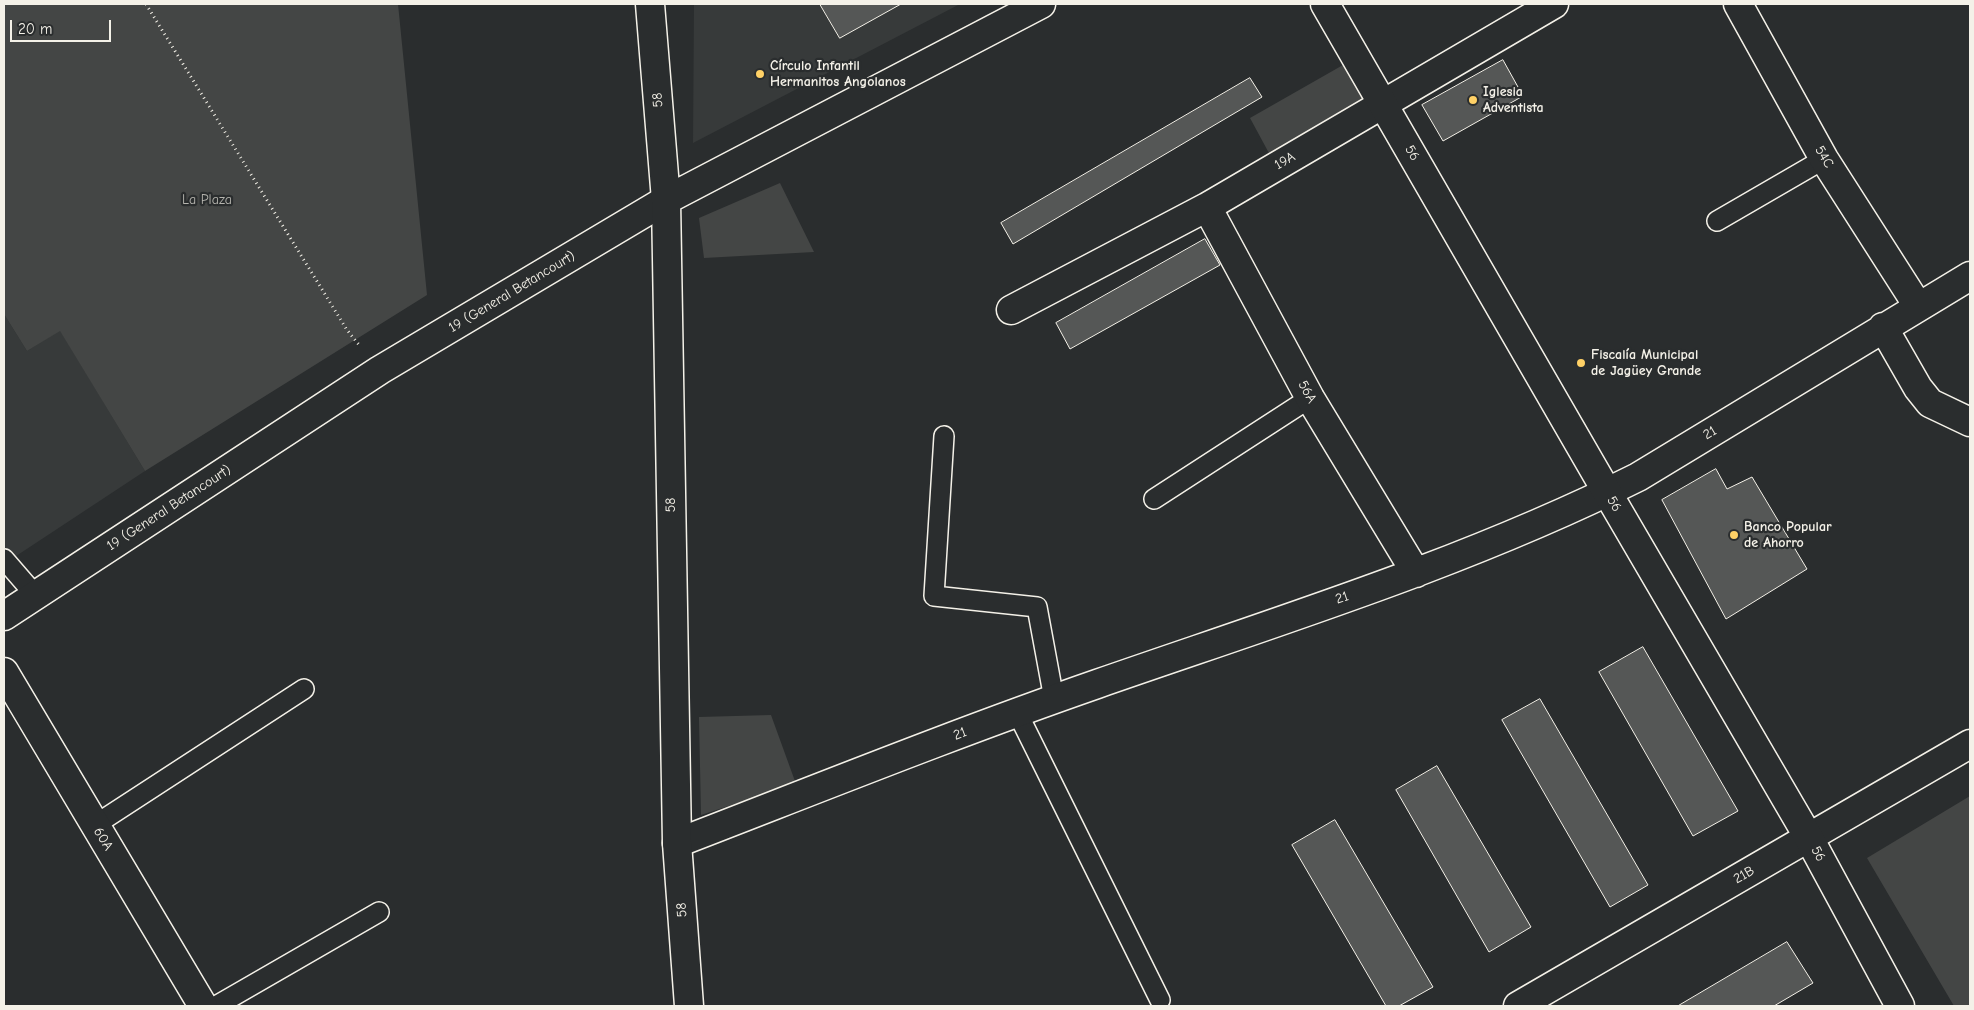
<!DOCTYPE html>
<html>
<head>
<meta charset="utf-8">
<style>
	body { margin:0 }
	#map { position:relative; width:1974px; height:1010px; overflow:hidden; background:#2a2d2e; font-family:"Comic Neue",sans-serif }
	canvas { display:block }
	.frame { position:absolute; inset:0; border:5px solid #f4f1e8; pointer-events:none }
	.scale { position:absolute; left:10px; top:20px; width:101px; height:22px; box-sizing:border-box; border:2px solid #f4f1e8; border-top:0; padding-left:6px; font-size:15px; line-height:18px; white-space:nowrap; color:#f4f1e8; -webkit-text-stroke:4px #2a2d2e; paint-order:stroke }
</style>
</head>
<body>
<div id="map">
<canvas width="1974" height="1010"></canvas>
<div class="frame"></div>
<div class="scale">20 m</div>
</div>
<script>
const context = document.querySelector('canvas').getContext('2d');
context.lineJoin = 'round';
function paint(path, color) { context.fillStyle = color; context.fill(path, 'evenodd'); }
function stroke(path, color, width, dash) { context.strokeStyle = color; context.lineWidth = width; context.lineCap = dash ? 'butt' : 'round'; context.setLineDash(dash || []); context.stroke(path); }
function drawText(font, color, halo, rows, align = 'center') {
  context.font = font + ' "Comic Neue",sans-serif'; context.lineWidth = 4.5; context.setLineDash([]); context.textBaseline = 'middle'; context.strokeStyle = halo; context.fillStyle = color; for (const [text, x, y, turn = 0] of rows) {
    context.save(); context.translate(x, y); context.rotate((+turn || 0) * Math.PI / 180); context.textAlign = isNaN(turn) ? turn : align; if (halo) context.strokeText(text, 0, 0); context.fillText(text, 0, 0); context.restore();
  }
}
paint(new Path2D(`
	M694,4H960L693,143Z
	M4,314L27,351L60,330L145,471L4,564Z`), '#373a3a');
paint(new Path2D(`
	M4,4H398L427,295L145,471L60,331L27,351L4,314Z
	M1343,65L1366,98L1270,155L1250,118Z
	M780,183L814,252L704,258L699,218Z
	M771,715L796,784L701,815L699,717Z
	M1970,796V1006H1954L1867,858Z`), '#444645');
const building = new Path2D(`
	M820,4H901L840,38Z
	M1503,60L1523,96L1443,141L1422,105Z
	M1250,78L1262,97L1013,244L1001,223Z
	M1205,239L1220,265L1070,349L1056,323Z
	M1716,469L1727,489L1752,477L1807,569L1726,619L1662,500Z
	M1643,647L1738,811L1693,836L1599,672Z
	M1540,699L1648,885L1610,907L1502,720Z
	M1437,766L1531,927L1489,952L1396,790Z
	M1335,820L1433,987L1399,1006H1386L1292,845Z
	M1787,942L1813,983L1774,1006H1678Z`);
paint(building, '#555756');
stroke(building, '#f4f1e8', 1);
const service = new Path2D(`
	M1717,221L1824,159
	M944,436L934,596L1037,607L1054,699
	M1154,499L1310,398
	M4,559L36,596
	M1017,712L1160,1000
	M95,825L304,689
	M216,1006L379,912`);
const minor = new Path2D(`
	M1738,4L1824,159L1918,306
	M1207,207L1310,398L1416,573
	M1011,310L1207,207L1554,4
	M1883,327L1918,388L1930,403L1970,422
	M4,616L380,370L666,200
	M4,672L203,1006
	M677,843C817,789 956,733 1097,684C1278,621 1466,563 1638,477L1970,276
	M1518,1006L1970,744`);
const tertiary = new Path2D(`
	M1325,4L1607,492L1809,838L1900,1006`);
const secondary = new Path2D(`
	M650,4L666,200L677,843L689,1006
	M666,200L1041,4`);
stroke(service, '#f4f1e8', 22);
stroke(minor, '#f4f1e8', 31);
stroke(tertiary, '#f4f1e8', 31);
stroke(secondary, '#f4f1e8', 31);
stroke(new Path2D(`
	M146,4L347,330L360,346`), '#f4f1e8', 3, [1, 4]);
stroke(service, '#2a2d2e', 19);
stroke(minor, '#2a2d2e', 28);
stroke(tertiary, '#2a2d2e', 28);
stroke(secondary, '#2a2d2e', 28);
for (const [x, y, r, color] of [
	[760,74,5,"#ffd166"],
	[1473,100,5,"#ffd166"],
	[1581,363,5,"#ffd166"],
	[1734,535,5,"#ffd166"]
]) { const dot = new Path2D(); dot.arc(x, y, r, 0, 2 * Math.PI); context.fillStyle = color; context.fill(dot); stroke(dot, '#2a2d2e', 2); }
drawText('bold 14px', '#f4f1e8', '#2a2d2e', [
	["Círculo Infantil",770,66],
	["Hermanitos Angolanos",770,82],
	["Iglesia",1483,92],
	["Adventista",1483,108],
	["Fiscalía Municipal",1591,355],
	["de Jagüey Grande",1591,371],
	["Banco Popular",1744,527],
	["de Ahorro",1744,543]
], 'left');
drawText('14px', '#f4f1e8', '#2a2d2e', [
	["58",658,100,-95],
	["56",1412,153,60],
	["54C",1824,157,59],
	["19A",1285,161,-30],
	["19 (General Betancourt)",512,292,-31],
	["56A",1307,392,61],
	["21",1710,433,-31],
	["56",1614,504,60],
	["58",671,505,-91],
	["19 (General Betancourt)",169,508,-33],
	["21",1342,598,-19],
	["21",960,734,-21],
	["60A",103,839,59],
	["56",1818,854,62],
	["21B",1744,875,-30],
	["58",682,910,-94]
]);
drawText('14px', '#b6b5af', '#2a2d2e', [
	["La Plaza",207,200]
]);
</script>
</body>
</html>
